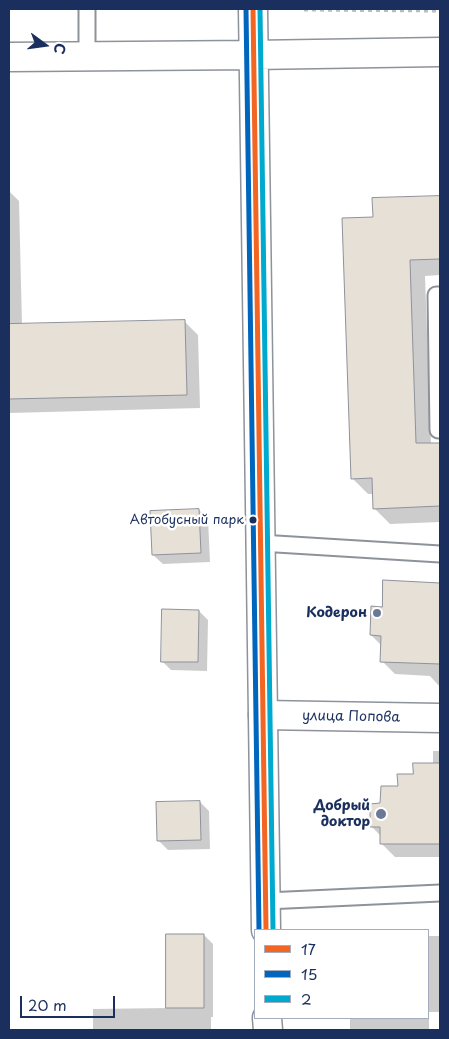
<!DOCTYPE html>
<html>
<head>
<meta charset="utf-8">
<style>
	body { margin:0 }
	#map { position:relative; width:449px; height:1039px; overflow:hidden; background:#fff; font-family:"Playpen Sans",sans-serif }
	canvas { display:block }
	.frame { position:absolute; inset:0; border:10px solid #1b2f5e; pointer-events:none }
	.legend { position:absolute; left:254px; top:929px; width:175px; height:90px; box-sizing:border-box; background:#fff; border:1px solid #a4acbf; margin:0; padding:6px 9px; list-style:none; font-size:15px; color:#1b2f5e }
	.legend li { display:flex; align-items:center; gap:10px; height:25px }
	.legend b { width:25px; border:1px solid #a4acbf }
	.north { position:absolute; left:20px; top:20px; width:50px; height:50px; -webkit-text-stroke:4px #fff; paint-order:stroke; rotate:104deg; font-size:14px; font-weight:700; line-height:20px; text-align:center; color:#1b2f5e }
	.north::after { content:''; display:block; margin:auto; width:18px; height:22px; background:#1b2f5e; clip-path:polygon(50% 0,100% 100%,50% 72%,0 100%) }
	.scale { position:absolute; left:20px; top:996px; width:95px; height:22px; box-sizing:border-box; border:2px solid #1b2f5e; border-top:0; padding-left:6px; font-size:15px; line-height:18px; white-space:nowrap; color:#1b2f5e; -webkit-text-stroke:4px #fff; paint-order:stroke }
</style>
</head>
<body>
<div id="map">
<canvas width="449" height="1039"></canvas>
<div class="frame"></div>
<ul class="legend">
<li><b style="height:6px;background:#f26522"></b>17</li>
<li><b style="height:6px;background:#0065bd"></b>15</li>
<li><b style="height:6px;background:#00a9ce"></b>2</li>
</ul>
<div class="north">С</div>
<div class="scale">20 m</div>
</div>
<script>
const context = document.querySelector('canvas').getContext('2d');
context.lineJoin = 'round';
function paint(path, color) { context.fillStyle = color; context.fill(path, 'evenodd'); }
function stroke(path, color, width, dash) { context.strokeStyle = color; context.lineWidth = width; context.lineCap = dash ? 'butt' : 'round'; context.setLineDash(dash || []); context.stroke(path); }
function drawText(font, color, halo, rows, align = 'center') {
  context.font = font + ' "Playpen Sans",sans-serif'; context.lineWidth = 5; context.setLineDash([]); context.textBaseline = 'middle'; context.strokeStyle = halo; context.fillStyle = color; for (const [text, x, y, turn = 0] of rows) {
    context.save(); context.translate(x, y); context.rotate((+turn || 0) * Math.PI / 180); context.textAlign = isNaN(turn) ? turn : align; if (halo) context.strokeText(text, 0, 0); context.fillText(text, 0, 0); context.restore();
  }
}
paint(new Path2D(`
	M9,191L19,201L22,325L184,321L198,335L200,408L9,413Z
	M440,197V275L425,276L431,444H440V522L390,524L374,508L373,494H368L352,478L374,218V200Z
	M199,510L208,519L210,562L163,564L153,555Z
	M384,582L440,584V687L430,676L395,674L382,661V646L371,635L383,608Z
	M199,611L208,620L207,671L171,670L162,661Z
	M433,751H440V857H395L382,844V837L372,827L381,804L414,775L433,765Z
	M200,802L209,811L210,849L168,850L159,841Z
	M204,935L213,944V1017H211V1030H93V1009L167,1008Z
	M428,936H440V1012H429V1030H350V1018H428Z`), '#0003');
const building = new Path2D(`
	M440,196V259L410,260L416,443H440V506L373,509L372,478L351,479L342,218L373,217L372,198Z
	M185,320L187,395L9,399V324Z
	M199,509L201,553L152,555L150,511Z
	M383,580L440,583V664L380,662L381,636L370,635L371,606L382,607Z
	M162,609L199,610L198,662H161Z
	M413,763H440V844H380V827H370V804L380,803L381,786H398L397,774H413Z
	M200,801L201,840L157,841L156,802Z
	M166,934H204V1008H166Z`);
paint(building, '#e6e0d7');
stroke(building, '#8e929a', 1);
const lane = new Path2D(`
	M87,9V56
	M440,295H436L438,430H440
	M260,543L440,554
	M266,901L440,893`);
const street = new Path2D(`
	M263,715L440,718`);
const secondary = new Path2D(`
	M253,9L266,930
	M9,57L253,55L440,52
	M267,1018L268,1030`);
stroke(lane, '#8e929a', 19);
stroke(street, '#8e929a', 31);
stroke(secondary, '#8e929a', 31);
stroke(new Path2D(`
	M304,10L440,11`), '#b9bcc1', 3, [4, 4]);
stroke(lane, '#fff', 15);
stroke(street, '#fff', 28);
stroke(secondary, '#fff', 28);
stroke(new Path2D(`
	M253,9L266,930`), '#f26522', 5);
stroke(new Path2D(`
	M246,9L259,930`), '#0065bd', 5);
stroke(new Path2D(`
	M260,9L273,930`), '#00a9ce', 5);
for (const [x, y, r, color] of [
	[253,520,4.5,"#1b2f5e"],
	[377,613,5,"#6b7896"],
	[381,814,6,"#6b7896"]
]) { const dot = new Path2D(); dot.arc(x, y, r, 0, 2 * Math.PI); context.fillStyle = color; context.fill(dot); stroke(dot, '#fff', 2); }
drawText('13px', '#1b2f5e', '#fff', [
	["Автобусный парк",244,520]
], 'right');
drawText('bold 14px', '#1b2f5e', '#fff', [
	["Кодерон",367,613],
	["Добрый",370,806],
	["доктор",370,822]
], 'right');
drawText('14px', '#1b2f5e', '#fff', [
	["улица Попова",351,717,1]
]);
</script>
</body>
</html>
